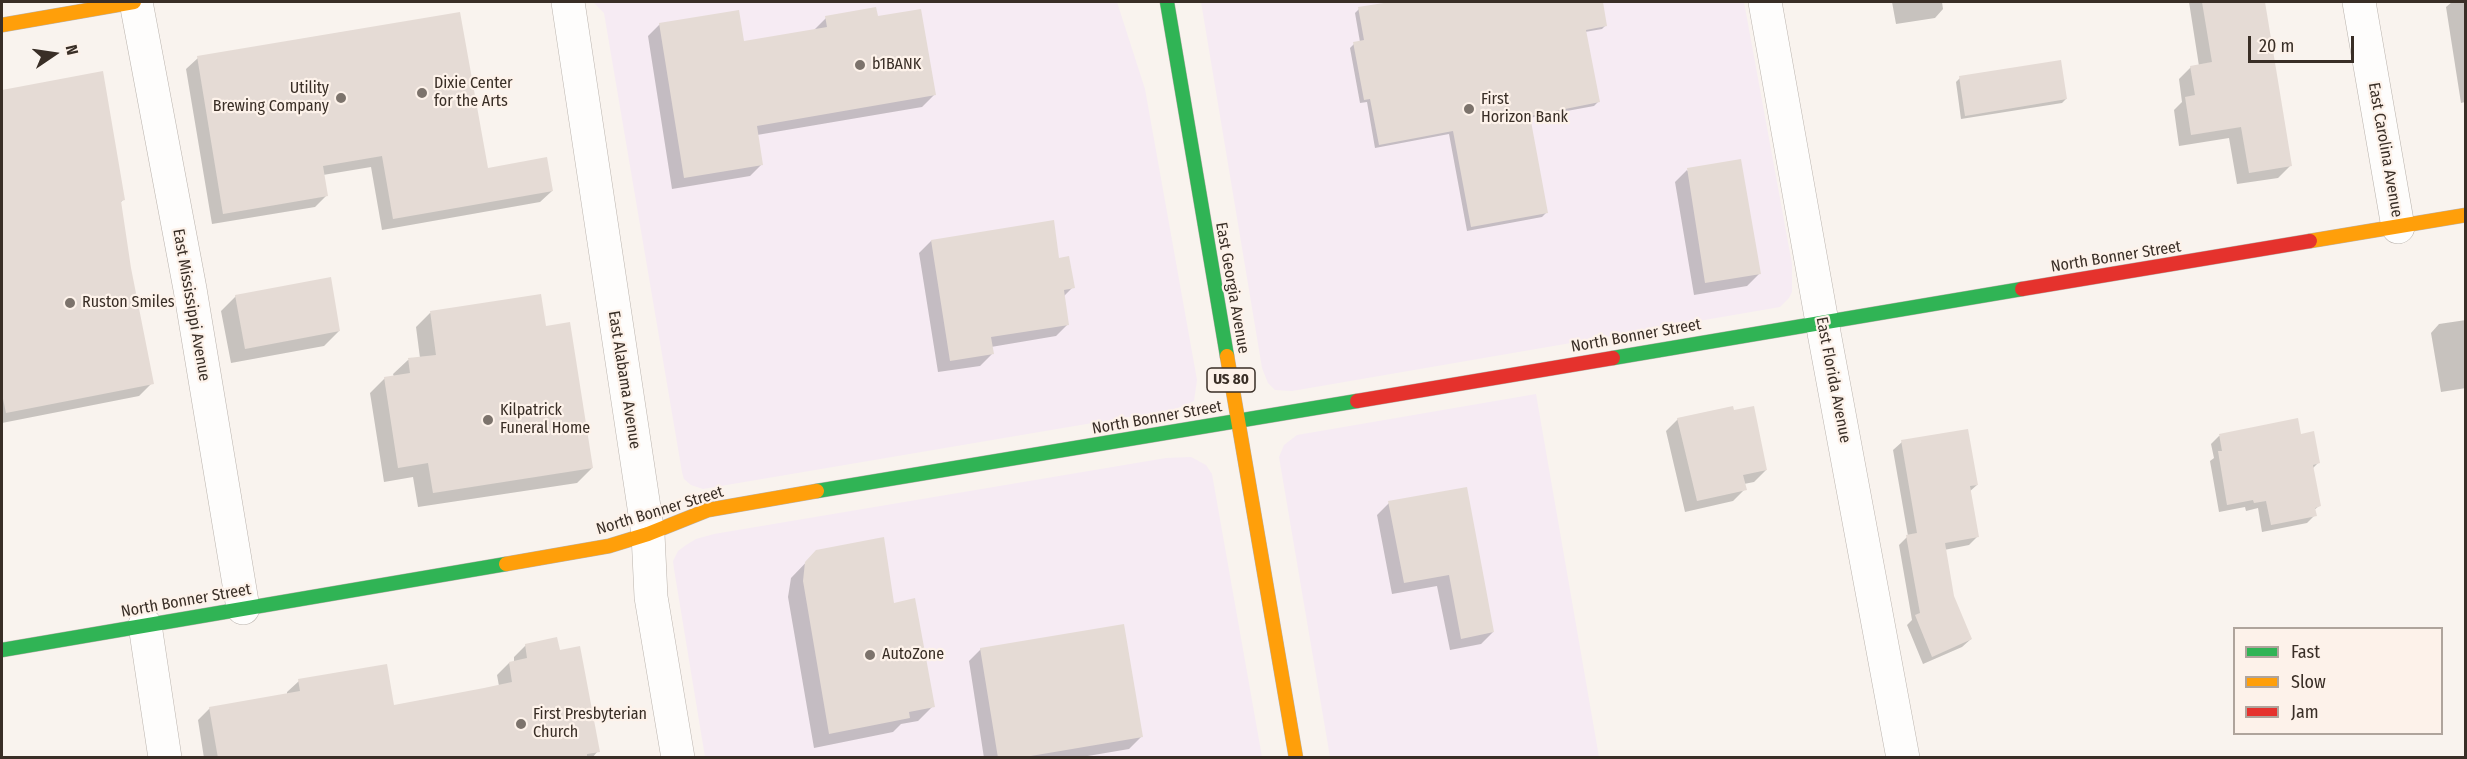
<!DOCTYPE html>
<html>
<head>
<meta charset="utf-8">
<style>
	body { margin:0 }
	#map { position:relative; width:2467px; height:759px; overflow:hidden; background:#f9f3ee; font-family:"Fira Sans Condensed",sans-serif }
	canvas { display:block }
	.frame { position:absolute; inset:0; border:3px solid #392e26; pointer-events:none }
	.legend { position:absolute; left:2233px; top:627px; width:210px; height:108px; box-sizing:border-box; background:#fdf2ea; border:2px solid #afa49c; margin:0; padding:8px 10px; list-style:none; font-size:18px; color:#392e26 }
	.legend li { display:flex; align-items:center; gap:12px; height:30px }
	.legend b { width:30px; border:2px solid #afa49c }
	.north { position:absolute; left:24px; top:24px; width:60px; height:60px; -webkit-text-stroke:4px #fdf2ea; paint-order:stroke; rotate:77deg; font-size:16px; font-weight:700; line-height:24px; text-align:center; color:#392e26 }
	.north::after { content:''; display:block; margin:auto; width:21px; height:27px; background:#392e26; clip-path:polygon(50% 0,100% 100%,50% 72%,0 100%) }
	.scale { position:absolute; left:2248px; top:36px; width:106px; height:27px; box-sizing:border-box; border:3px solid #392e26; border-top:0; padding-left:8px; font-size:18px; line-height:21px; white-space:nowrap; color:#392e26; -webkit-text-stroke:4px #fdf2ea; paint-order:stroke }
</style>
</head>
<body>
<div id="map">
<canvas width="2467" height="759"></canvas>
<div class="frame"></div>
<ul class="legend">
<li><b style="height:8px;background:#30b455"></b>Fast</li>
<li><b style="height:8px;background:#ff9f0a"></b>Slow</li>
<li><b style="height:8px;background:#e5322d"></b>Jam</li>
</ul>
<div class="north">N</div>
<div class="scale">20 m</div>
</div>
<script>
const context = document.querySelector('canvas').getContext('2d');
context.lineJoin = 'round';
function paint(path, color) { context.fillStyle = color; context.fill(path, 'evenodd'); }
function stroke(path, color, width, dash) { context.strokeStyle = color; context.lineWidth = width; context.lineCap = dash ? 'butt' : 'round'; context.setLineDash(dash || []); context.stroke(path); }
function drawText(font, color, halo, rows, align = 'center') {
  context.font = font + ' "Fira Sans Condensed",sans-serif'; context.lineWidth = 4.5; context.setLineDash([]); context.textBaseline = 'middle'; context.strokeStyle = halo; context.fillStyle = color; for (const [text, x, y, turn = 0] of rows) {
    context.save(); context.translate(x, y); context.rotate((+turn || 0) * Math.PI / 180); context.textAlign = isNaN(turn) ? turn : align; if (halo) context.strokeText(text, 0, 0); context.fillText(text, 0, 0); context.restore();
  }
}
paint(new Path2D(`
	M593,2H1117L1145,89L1197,380L1194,401L1175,409L703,489L691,485L684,479L682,472L604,13Z
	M1201,2H1744L1792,264V292L1789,298L1780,307L1292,391L1275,390L1268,383L1262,368Z
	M1536,394L1599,757H1330L1279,457L1284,445L1297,435Z
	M1191,457L1206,465L1212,474L1262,757H705L674,569L673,561L678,551L686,545L696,539L714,534L1166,458Z`), '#f6ebf3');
paint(new Path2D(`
	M1399,2H1601L1606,25L1602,29L1585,32L1598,102L1594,106L1529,118L1546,213L1542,217L1467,231L1449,134L1375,148L1367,102L1360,103L1350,48L1354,44L1360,42L1355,13L1359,9Z
	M1892,2H1942L1943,9L1935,18L1896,24Z
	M2189,2H2264L2290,166L2278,178L2237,184L2229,138L2179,146L2174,110L2182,102L2179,79L2191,67L2199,66Z
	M2452,2H2466V107L2465,102L2461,103L2446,7Z
	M826,18L934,95L922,107L757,135L762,164L750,176L672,189L648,36L660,24L742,43L814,30Z
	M198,58L486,170L552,191L540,202L382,230L371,167L323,175L326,196L315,207L212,224L186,69Z
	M102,73L123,200L120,203L130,268L152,383L139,396L2,423V92Z
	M1960,78L2066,99L2062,103L1961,119L1956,82Z
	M1687,170L1759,274L1747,286L1694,295L1675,182Z
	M931,241L1058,260L1073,287L1063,297L1068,324L1056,336L991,347L992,354L980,366L938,372L919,253Z
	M236,296L339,331L324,346L231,363L221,311Z
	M430,313L545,327L592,468L577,483L418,507L413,477L384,482L370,393L385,378L394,377L393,374L408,360L420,358L416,327Z
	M2466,320V388L2441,392L2431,333L2439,324Z
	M1678,419L1766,470L1754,482L1744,484L1745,489L1733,501L1685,512L1666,431Z
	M2300,435L2319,462L2312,469L2319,506L2314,510L2315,515L2307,523L2262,532L2258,508L2246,511L2245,507L2219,512L2210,461L2214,458L2211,444L2219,436Z
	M1902,442L1977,485L1969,492L1977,537L1969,545L1944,550L1952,596L1971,639L1962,647L1923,664L1907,625L1912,620L1899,545L1908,536L1893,450Z
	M1466,489L1493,632L1481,644L1450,650L1437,586L1392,594L1377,515L1389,503Z
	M817,551L893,604L933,706L918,721L901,724L893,732L814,748L788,597L791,578Z
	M526,645L559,652L598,751L592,758H204L198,720L210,708L287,695V692L299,681L392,706L499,686L497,675L509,663L514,662V657Z
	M981,649L1141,737L1129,749L1076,758H984L969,661Z`), '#0003');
paint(new Path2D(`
	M1390,2H1603L1607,26L1586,30L1600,102L1530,116L1548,213L1471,227L1453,131L1379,145L1370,99L1364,100L1353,42L1364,40L1358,7Z
	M2202,2H2265L2292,166L2249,173L2241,127L2191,135L2185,97L2195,95L2190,66L2212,62Z
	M876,7L878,16L921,9L936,95L757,126L763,165L684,178L659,23L739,10L744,41L827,27L825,16Z
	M460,12L488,168L547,157L553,191L393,219L382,156L323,166L328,196L223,214L197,56Z
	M2061,60L2067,99L1965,116L1959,76Z
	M103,71L125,200L121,201L131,268L154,384L6,413L2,394V90Z
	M1741,159L1761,274L1705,283L1687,168Z
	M1054,220L1059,258L1069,256L1075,288L1064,290L1069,325L991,337L994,354L950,361L931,240Z
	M331,277L340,331L245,349L235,295Z
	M541,294L546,326L570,322L593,468L433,493L428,463L398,468L384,377L410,373L408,358L436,355L430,311Z
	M1733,406L1734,410L1754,406L1767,470L1743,475L1747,490L1697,501L1677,418Z
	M2298,418L2301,434L2314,431L2320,463L2313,465L2321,506L2315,508L2317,516L2271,525L2266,501L2254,503L2253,500L2227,505L2218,451H2222L2219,434Z
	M1968,429L1978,485L1970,486L1979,537L1945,543L1954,596L1972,639L1932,657L1915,615L1920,613L1906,535L1917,533L1901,440Z
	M1467,487L1494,632L1461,639L1449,575L1404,583L1388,501Z
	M884,537L894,603L915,598L935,707L909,712L910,718L829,734L803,581L805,562L816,550Z
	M1124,624L1143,737L1019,758H998L980,648Z
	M557,637L560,650L580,646L600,752L587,754V758H218L209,707L300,691L298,679L387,664L394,705L484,688L512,682L509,662L527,658L525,644Z`), '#e5dbd5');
const street = new Path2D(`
	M136,2L190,289L243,608
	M568,2L648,534L651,597L678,758
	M1765,2L1822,322L1903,758
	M2359,2L2398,227
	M145,625L165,758`);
const fast = new Path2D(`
	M1167,2L1227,356
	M1613,358L2022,289
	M817,491L1357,401
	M2,650L506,564`);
const slow = new Path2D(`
	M2,25L134,2
	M2310,241L2466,215
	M1227,356L1296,758
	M506,564L609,546L648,534L708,510L817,491`);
const jam = new Path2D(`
	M2022,289L2310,241
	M1357,401L1613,358`);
stroke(street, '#bab3ad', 34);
stroke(fast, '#bab3ad', 15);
stroke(slow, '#bab3ad', 15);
stroke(jam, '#bab3ad', 15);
stroke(street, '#fefdfc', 33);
stroke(fast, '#30b455', 14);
stroke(slow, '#ff9f0a', 14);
stroke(jam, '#e5322d', 14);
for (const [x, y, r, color] of [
	[860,65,6,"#7c736c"],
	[422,93,6,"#7c736c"],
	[341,98,6,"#7c736c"],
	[1469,109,6,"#7c736c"],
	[70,303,6,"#7c736c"],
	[488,420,6,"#7c736c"],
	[870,655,6,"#7c736c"],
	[521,724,6,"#7c736c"]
]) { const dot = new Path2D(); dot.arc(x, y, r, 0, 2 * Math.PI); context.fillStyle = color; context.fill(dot); stroke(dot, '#fdf2ea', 2); }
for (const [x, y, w] of [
	[1231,380,48]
]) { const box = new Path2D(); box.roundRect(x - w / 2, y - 12, w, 24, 4.5); context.fillStyle = '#fdf2ea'; context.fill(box); stroke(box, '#392e26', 1.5); }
drawText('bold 15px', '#392e26', null, [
	["US 80",1231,380]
]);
drawText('16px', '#392e26', '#fdf2ea', [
	["b1BANK",872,65],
	["Dixie Center",434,84],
	["for the Arts",434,102],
	["Utility",329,89,"right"],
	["Brewing Company",329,107,"right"],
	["First",1481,100],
	["Horizon Bank",1481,118],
	["Ruston Smiles",82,303],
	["Kilpatrick",500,411],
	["Funeral Home",500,429],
	["AutoZone",882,655],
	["First Presbyterian",533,715],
	["Church",533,733]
], 'left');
drawText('16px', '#392e26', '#fdf2ea', [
	["East Carolina Avenue",2385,150,80],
	["North Bonner Street",2116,257,-9],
	["East Georgia Avenue",1232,288,80],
	["East Mississippi Avenue",191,305,80],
	["North Bonner Street",1636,336,-10],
	["East Alabama Avenue",624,380,81],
	["East Florida Avenue",1833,380,79],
	["North Bonner Street",1157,418,-10],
	["North Bonner Street",660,511,-17],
	["North Bonner Street",186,601,-10]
]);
</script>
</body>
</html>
